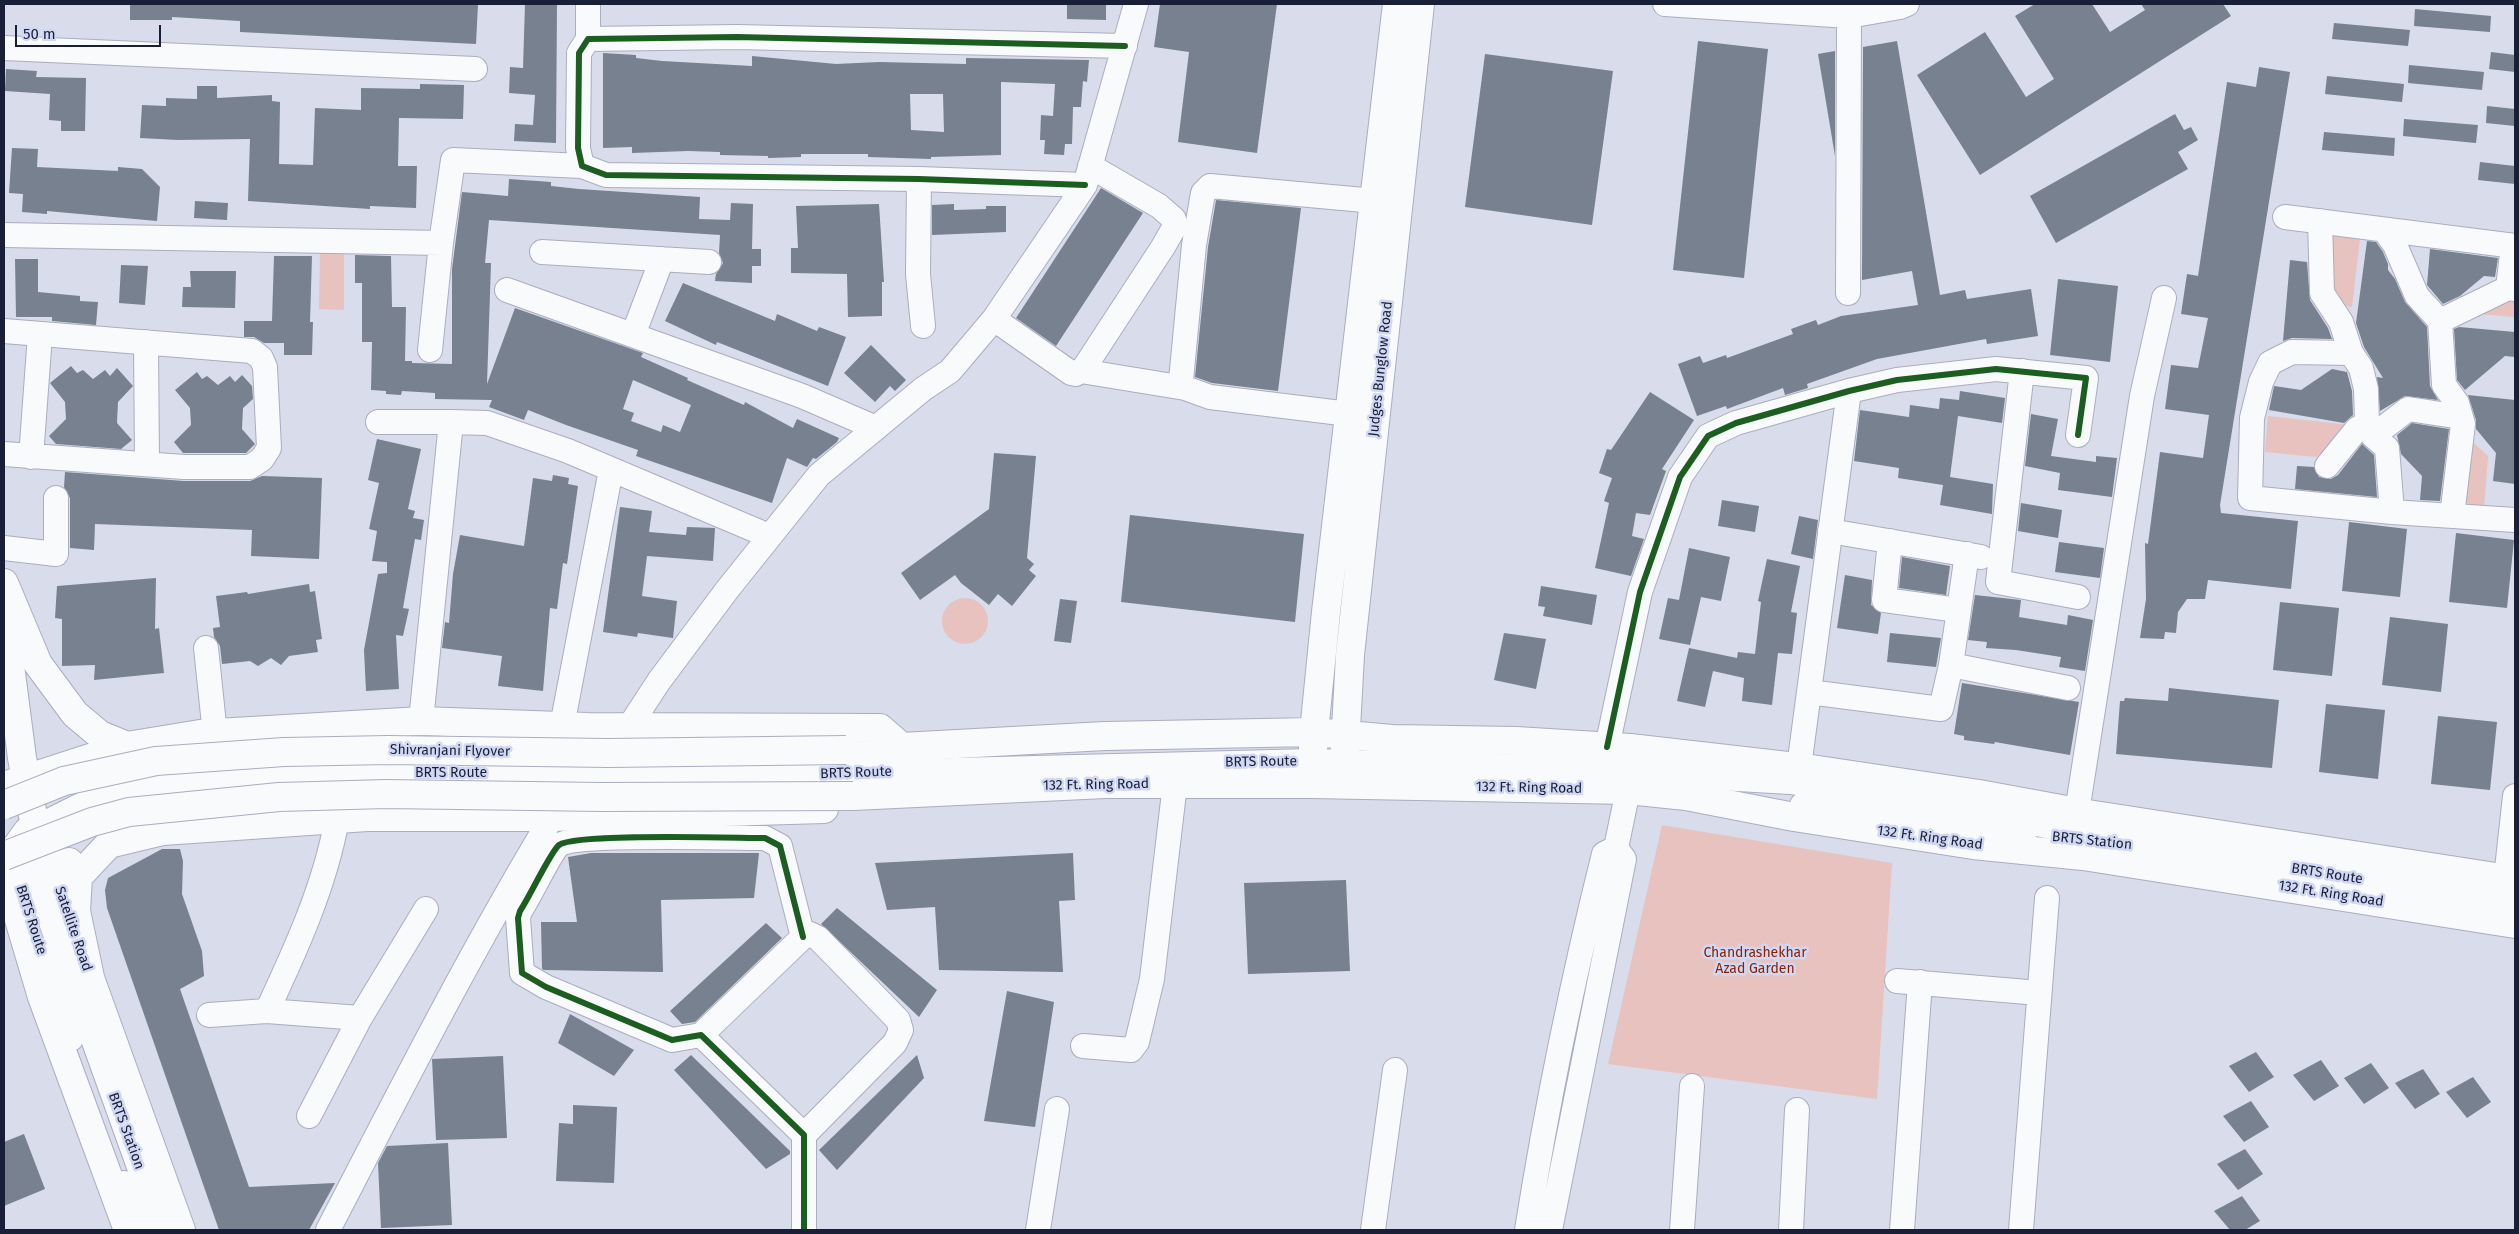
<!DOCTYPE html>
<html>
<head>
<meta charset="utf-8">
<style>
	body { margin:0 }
	#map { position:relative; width:2519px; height:1234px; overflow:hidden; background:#d9dceb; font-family:"Fira Sans",sans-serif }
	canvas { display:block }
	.frame { position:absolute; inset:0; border:5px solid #1a1f38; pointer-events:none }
	.scale { position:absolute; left:15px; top:25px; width:146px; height:22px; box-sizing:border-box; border:2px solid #1a1f38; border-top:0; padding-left:6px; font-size:15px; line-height:18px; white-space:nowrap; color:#1a1f38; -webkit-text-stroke:4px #d1d8f3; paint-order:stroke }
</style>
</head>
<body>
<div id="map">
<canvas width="2519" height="1234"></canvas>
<div class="frame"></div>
<div class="scale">50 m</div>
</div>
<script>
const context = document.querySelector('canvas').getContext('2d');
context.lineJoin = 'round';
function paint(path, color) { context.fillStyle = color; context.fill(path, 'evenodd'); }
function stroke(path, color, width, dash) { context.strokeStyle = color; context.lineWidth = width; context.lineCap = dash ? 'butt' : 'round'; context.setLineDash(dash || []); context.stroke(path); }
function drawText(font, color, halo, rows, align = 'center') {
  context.font = font + ' "Fira Sans",sans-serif'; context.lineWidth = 5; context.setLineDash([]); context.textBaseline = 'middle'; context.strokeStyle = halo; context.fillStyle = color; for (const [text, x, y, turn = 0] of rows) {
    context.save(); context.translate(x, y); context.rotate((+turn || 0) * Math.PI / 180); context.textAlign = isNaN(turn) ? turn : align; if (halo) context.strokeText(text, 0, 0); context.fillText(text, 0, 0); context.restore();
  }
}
paint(new Path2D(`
	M2328,235L2360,239L2352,307L2343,306L2323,272Z
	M320,252L344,253V310L319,309Z
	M2515,293V317L2465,313Z
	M2268,416L2351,425L2350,431L2316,457L2265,452Z
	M2465,435L2488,456L2484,509L2462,507Z
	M942 621a23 23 0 1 1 46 0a23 23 0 1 1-46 0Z
	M1662,825L1892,863L1877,1099L1608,1064Z`), '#e7c2bf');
paint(new Path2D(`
	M130,4H478L476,44L240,32V21L172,17V20H130Z
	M525,4H557L556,143L514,141L515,124L533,125L535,95L509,93L510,67L523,68Z
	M1067,4H1106V20L1067,19Z
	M1160,4H1277L1257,153L1178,142L1189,52L1154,47Z
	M2035,4H2092L2110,32L2145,10L2141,4H2223L2231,16L1980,175L1917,75L1985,32L2026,97L2054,79L2015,16Z
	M2415,9L2491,16L2490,32L2414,26Z
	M2334,23L2410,30L2408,46L2332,39Z
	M1698,41L1768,49L1744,278L1673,270Z
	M1897,41L1940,295L1965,290L1967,299L2031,289L2038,336L1987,344L1986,339L1877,359L1807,384L1808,388L1785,395L1783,388L1727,409L1726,406L1697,416L1678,364L1700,356L1703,363L1726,355L1727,358L1793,334L1791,329L1816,320L1818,325L1841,316L1918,305L1912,271L1862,280L1863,47Z
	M1835,51V156L1818,54Z
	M2491,52L2515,55V72L2489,69Z
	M603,53L636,55V58L662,61L752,66V56L836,64L879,62L966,64V58L1089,60L1087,82L1083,81L1081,107H1073L1072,144H1065L1064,155L1044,154L1045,140H1040L1041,115L1053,116L1055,84L1001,82V155L931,157V159L868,157V154H801V157L768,158V156L720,155V152L688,151L632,153V147L603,148ZM910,94H943L944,132L911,130Z
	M1485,54L1613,71L1592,225L1465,207Z
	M2409,65L2484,72L2482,90L2408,83Z
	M2259,67L2290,72L2220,505L2221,513L2298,521L2291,589L2208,580L2205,599H2187L2178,612L2176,633L2165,632L2164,639L2140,638L2146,599L2145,543L2148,544L2160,452L2203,458L2209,415L2165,409L2171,365L2198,368L2208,318L2181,314L2187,274L2198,276L2227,82L2256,87Z
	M6,69L37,71L36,77L86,78L85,131H61V121L49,120L50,94L5,91Z
	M2327,76L2404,84L2402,102L2325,94Z
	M420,84L464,85L463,119L399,118L398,166H417L416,208L370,206V209L248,201L250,139L178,140L140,138L142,105L166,106V98L197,99V86H217V98L272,95V101L280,102L279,164L313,165L315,108L361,110V88L420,89Z
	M2487,106L2515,109V126L2486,123Z
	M2175,114L2184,130L2191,127L2198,140L2178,152L2188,169L2056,243L2030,196Z
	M2404,119L2478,125L2476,143L2403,136Z
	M2324,132L2395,138L2394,156L2322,150Z
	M12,148L38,149L37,167L118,171V167L142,169L160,187L157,221L47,211V214L22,212L23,194L9,193Z
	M2480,162L2515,166V184L2478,180Z
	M509,179L551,182V186L579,189L700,197L699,219L730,220L731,203L753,204L752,249H761V266H752V283L715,281L716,274L723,263L719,253L720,235L489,220L485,263H491L487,384L515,308L643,353L641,357L688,378L687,380L744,405L745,402L793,428L797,419L839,438L837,442L816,459L813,458L807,467L787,458L772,503L636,456L638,450L566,425L528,410L524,420L489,407L492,400L435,399V393L402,391L401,395L386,394V391L371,390L372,342H362V283H355V255L391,256L392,307H406L405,361H412V363L452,364V269L462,192L508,196ZM633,380L691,405L680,432L663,425L661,432L631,421L634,413L623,409Z
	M1101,188L1143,213L1056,346L1016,318Z
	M1216,200L1301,208L1278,391L1212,383L1195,377L1208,247Z
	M195,201L228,203L227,220L194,218Z
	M879,204L884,282H882V316L848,317L847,274L791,273V248H798L796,206Z
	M954,204V210L986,209V206H1006V232L932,235V205Z
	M2367,241L2376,242L2383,252L2388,264V270L2395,279L2405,302L2427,327L2430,386L2438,400L2405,396L2380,411L2377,377L2383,378L2364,347L2356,323Z
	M2430,249L2498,258L2495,277L2484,276L2460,296L2443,304L2427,285Z
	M274,256H312L310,322H313L312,355H284V343H264L254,337H244V321H272Z
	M15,259H38V292L80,296V301L98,302L96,325L52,321V317H16Z
	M2290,260L2307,262L2310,300L2328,328L2332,339L2292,338L2283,341Z
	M121,265L148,266L145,305L119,303Z
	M190,271H236L235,308L182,307L183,287H191Z
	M2058,279L2118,286L2110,362L2050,355Z
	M683,283L775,321L777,314L817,331L819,327L846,337L828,386L717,342L716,345L665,321Z
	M2459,327L2515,332V357L2505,356L2465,390L2457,380L2454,329Z
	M871,345L906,380L895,391L890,386L875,402L844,373Z
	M71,366L77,373L83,370L93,379L105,370L110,376L117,368L133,386L118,402L117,423L132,440L121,449L56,444L49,436L66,419L65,402L50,383Z
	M2332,369L2347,372L2352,391L2353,415L2344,423L2269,410L2274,386L2301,390Z
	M197,372L202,379L207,376L218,385L230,376L235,382L242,375L252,386L253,399L243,408L242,429L255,444L246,453H183L174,442L191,425L190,408L175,390Z
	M1960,391L2005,398L2002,423L1958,416L1950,477L1993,484L1992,514L1940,505L1943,485L1898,478L1899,468L1854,461L1860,410L1909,417L1910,405L1939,409L1940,398L1959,400Z
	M1650,392L1694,420L1662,469L1666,471L1650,515L1636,513L1632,536L1644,539L1631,576L1595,568L1609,503L1604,501L1612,478L1599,473L1607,449L1611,450Z
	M2468,395L2515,400V484L2493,481L2496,453L2476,429V420Z
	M2031,414L2058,419L2051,456L2096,462V456L2117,458L2112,497L2058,490L2060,473L2025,466Z
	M2412,423L2449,429L2440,501L2420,500L2422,476L2401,454L2397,435Z
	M377,439L421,449L408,509L415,511L413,518L424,520L421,540L415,539L403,608L409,609L403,636L396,635L399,689L366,691L364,650L378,574L387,573V562L372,561L377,531L369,529L379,483L368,480Z
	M2362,444L2374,455L2377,497L2295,489L2297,466L2314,467L2319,477L2331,479L2338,475Z
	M994,453L1036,456L1027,558L1034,564L1029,570L1036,576L1012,606L998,594L989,605L961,583L955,575L920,600L901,573L989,509Z
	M65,472L184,481H250L262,476L322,478L319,559L251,556L252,530L95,524L94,550L70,548V498L64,487Z
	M553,475L569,478L568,484L578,486L567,564L563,563L557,609L550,608L543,691L498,686L502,656L442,648L445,622L449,623L453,574L460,535L524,546L533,478L552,481Z
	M1722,500L1759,506L1755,532L1718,526Z
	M2021,503L2062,510L2058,538L2018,531Z
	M620,507L652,511L649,532L686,535L687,527L715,528L713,561L647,556L642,596L677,601L673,638L638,633L637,637L603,632Z
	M1130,515L1304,534L1295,622L1121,602Z
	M1799,516L1818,520L1813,559L1791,554Z
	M2349,522L2407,529L2400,597L2342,591Z
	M2456,533L2514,540L2507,608L2449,602Z
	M2059,542L2104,548L2100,578L2055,572Z
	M1689,548L1730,557L1721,601L1701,597L1690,645L1659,639L1668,598L1679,600Z
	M1902,557L1950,566L1946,595L1899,588Z
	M1767,559L1800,566L1791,612L1797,613L1792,654L1778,653L1772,705L1742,701L1744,678L1713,671L1705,707L1677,701L1689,648L1737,658L1738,652L1755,654L1761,602L1758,601Z
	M1845,575L1872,580L1871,605L1881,613L1878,634L1837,628Z
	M156,578L155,629L159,628L164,673L94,680L95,665L62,666V619L55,618L57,586Z
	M309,584L310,592L315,591L322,639L316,640L318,652L289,656L281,665L271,658L258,666L250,661L222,664L220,646L214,637L213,628L220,627L216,596L247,592L248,594Z
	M1541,586L1597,595L1592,625L1543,616L1545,607L1538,606Z
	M1975,595L2021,600L2019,617L2067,625L2068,615L2093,620L2085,671L2059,667L2061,657L2016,650L1986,648L1987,642L1968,640Z
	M1060,599L1077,601L1071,643L1054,641Z
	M2280,602L2339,608L2332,676L2273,670Z
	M2390,617L2448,624L2441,692L2382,685Z
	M1504,633L1546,639L1536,689L1494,680Z
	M1890,633L1941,638L1936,667L1887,662Z
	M1962,683L2079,702L2070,755L1995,742L1994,744L1964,740V736L1954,734Z
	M2169,688L2279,700L2272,768L2116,754L2120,701H2124L2125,698L2168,701Z
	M2326,704L2385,710L2378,779L2319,772Z
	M2438,716L2497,722L2490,790L2431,784Z
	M162,849H180L183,861L182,894L202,951L204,976L180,989L249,1187L335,1183L309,1230H219L107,908L105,890L108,878Z
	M591,853H759L754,898L661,900L663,972L544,970L542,969L541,922H577L568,857Z
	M1073,853L1075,900L1059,901L1063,972L939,970L935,907L887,910L875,863Z
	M1346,880L1350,971L1248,974L1244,883Z
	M837,908L937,990L919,1017L821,924Z
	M766,923L782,938L695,1022L682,1024L670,1011Z
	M1007,991L1054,1002L1035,1127L984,1121Z
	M570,1014L634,1050L614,1076L558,1043Z
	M2256,1052L2274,1077L2249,1092L2229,1066Z
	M691,1055L790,1151V1154L766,1169L674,1070Z
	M917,1055L924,1078L837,1170L819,1150Z
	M503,1056L507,1138L436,1140L432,1059Z
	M2321,1060L2339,1086L2314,1101L2293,1075Z
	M2371,1063L2389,1088L2364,1104L2344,1078Z
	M2423,1069L2440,1094L2415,1109L2395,1083Z
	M2473,1077L2491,1102L2467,1118L2446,1092Z
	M2251,1101L2269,1127L2244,1142L2223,1116Z
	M573,1105L617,1107L614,1183L556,1181L559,1123L573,1124Z
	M24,1134L45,1189L4,1206V1142Z
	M448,1143L452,1225L381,1228L378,1163L387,1146Z
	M2245,1149L2263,1174L2238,1190L2217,1164Z
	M2242,1196L2260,1221L2245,1230H2230L2214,1211Z`), '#778190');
const minor = new Path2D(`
	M588,4V39
	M1665,4L1849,16L1900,7L1907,4
	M4,48L475,69
	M919,179L918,274L923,326
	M1085,185L919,179L606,175L582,166L578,148L579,53L588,39L737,37L1125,46
	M2285,217L2515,246
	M2320,221L2322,293L2341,322L2351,353L2361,368L2366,389L2367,423L2373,436L2387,448L2392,512
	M2384,230L2395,245L2417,296L2440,321L2444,385L2457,403L2463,424L2452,516
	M4,235L441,243
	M2513,246L2508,288L2515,289
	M542,252L709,262
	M507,290L802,396L876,428
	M1848,293L1849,16
	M994,319L1071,373L1076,374L1084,368L1163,247L1175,226L1174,219L1159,206L1090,166
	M2440,321L2508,288
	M4,331L252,351L261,358L265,367L269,448L262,459L250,467H184L4,454
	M633,335L662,259
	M146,342L147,463
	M430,350L441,243L453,160L582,166
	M2351,353L2292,352L2270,363L2261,382L2252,418L2250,498L2392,512L2515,520
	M1081,371L1185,388
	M2022,371L1998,582L2078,597
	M1349,414L1210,397L1185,388L1181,380L1194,245L1203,193L1210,186L1375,201
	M378,422H451
	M2373,436L2408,409L2461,417
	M31,457L40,335
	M2327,466L2357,429L2367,423
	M1830,531L1981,557
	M1890,541L1884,600L1958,610
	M4,548L56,554V498
	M206,648L215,734
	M1951,665L2068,688
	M1809,692L1941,709L1951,665L1967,554
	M421,721L451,422L487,423L568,451L769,536
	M562,726L611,470
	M629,727L659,681L727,590L819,475L923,389L950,371L994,319L1085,185L1136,4
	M1607,747L1640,592L1680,477L1708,436L1736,423L1849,391L1897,380L1996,369L2086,378L2078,435
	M1799,767L1849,391
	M1802,805L2024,834
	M2077,812L2142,396L2164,298
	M2124,845L2432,890L2515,905
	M37,857L34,875L148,1192L160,1230
	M15,863L13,848L26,830L53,819L95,798L150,787L237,778L387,772L798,774L1312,761L1528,767L1790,782L1972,810L2139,846
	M2506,878L2515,796
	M803,937L780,846L765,838C734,838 576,833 559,845C551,851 529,898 520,911L518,918L522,973L546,987L672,1040L701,1035L804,1135V1230
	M41,950L71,1039
	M1897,981L2039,993
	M267,1011L360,1018
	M209,1015L267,1011C296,949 325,886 337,819
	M701,1035L803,937L810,934L818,938L898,1020L901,1030L895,1043L804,1135
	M1083,1046L1131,1050L1137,1042L1152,979L1175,784
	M309,1116L360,1018L426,909
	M124,1183L144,1230
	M328,1230C400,1091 471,951 552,817
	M1038,1230L1057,1109
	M1373,1230L1395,1070
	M1527,1230C1547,1104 1573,978 1604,854L1616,848
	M1550,1230L1624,859L1616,848L1628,790
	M1682,1230L1692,1086
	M1791,1230L1797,1110
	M1902,1230L1920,982
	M2021,1230L2047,898`);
const major = new Path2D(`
	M4,583L38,664L75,714L100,735L127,746L200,734L421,721L588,727L880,728L903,748
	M4,619L22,758L35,826L53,869L71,924
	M846,750L1105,736L1314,732L1392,739L1516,741L1630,748L1805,768L1979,794L2088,814L2515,880
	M1311,784L1314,732L1326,612L1397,4
	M1343,784L1350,655L1420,4
	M4,786L127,746
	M853,796L1105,784H1311L1628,790L1686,796L1794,817L1973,845L2083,856L2515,924
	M4,869L42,997L128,1230
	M4,885L69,862
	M85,964L181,1230
	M91,982L76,911L78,877L109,844L163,831L367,817H552L824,809`);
stroke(minor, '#a9adc0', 26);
stroke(major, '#a9adc0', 30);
stroke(minor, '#f9fafc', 24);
stroke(major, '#f9fafc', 28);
const majorBridge = new Path2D(`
	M4,805L64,781L156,761L284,752L388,750L608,753L846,750
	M4,856L92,822L129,812L279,797L386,794L602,797L853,796`);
stroke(majorBridge, '#a9adc0', 30, []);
stroke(majorBridge, '#f9fafc', 28);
stroke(new Path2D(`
	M1085,185L919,179L606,175L582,166L578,148L579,53L588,39L737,37L1125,46
	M1607,747L1640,592L1680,477L1708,436L1736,423L1849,391L1897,380L1996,369L2086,378L2078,435
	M803,937L780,846L765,838C734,838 576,833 559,845C551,851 529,898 520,911L518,918L522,973L546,987L672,1040L701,1035L804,1135V1230`), '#1b5e20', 6);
drawText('14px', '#1a1f38', '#d1d8f3', [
	["Judges Bunglow Road",1381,369,-84],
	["Shivranjani Flyover",450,751,1],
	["BRTS Route",1261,762,-1],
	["BRTS Route",451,773],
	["BRTS Route",856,773,-2],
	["132 Ft. Ring Road",1096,785,-1],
	["132 Ft. Ring Road",1529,788,1],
	["132 Ft. Ring Road",1930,838,8],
	["BRTS Station",2092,841,6],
	["BRTS Route",2327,874,9],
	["132 Ft. Ring Road",2331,894,9],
	["BRTS Route",31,920,72],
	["Satellite Road",73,929,71],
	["BRTS Station",126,1131,70]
]);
drawText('14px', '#8b2105', '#d1d8f3', [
	["Chandrashekhar",1755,953],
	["Azad Garden",1755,969]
]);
</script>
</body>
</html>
